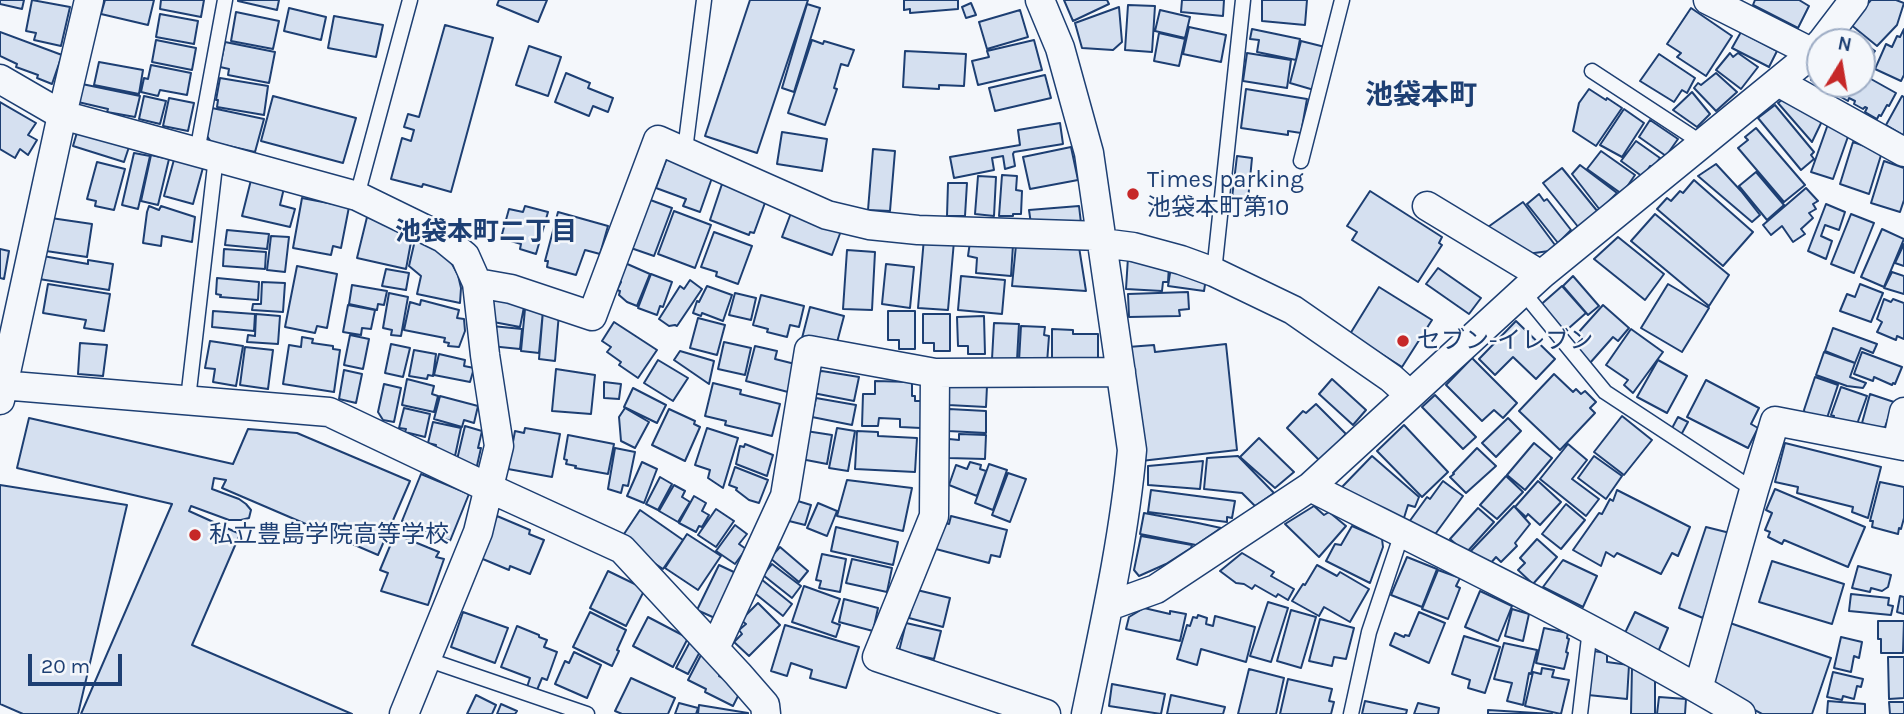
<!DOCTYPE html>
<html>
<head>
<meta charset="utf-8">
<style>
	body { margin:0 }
	#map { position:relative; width:1904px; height:714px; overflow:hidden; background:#f4f7fb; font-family:Karla,sans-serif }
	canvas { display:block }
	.north { position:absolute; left:1806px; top:28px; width:70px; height:70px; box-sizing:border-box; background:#f4f7fb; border:2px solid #9eadc5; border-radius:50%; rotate:11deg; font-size:19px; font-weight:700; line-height:28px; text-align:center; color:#1d3f73 }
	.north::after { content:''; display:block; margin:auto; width:24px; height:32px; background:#c62828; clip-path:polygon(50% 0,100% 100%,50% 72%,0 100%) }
	.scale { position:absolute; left:28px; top:654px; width:94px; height:32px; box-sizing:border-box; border:4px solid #1d3f73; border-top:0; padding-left:9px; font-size:21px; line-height:24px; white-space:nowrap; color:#1d3f73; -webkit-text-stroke:5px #f4f7fb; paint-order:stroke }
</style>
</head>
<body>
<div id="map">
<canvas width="1904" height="714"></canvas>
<div class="north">N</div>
<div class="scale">20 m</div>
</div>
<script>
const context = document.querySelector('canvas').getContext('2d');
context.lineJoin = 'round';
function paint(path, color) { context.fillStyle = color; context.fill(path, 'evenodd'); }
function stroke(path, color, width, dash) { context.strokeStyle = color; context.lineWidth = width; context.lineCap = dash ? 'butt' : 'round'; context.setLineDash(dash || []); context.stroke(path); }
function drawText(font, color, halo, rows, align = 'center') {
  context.font = font + ' Karla,"Noto Sans JP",sans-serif'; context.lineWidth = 5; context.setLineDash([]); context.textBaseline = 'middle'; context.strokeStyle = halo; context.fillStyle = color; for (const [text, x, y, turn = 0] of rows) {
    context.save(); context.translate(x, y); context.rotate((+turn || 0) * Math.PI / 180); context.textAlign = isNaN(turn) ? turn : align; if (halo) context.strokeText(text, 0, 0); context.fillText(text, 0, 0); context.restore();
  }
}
const building = new Path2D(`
	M0,0H24L22,9L0,4Z
	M32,0L70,7L61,46L34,40L36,33L26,31Z
	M105,0H154L148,25L101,14Z
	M161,0H204L201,17L160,9Z
	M238,0H279L277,10L238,1Z
	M499,0H547L538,22L497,5Z
	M750,0H808L757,153L705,136Z
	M904,0H958V9L910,13V9L904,10Z
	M1064,0H1107L1109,4L1073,21Z
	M1182,0H1224L1223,16L1181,12Z
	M1262,0H1307L1305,25L1262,21Z
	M1755,0H1799L1809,6L1798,28L1753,5Z
	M1871,0H1896L1904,3L1897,25L1877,46L1850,24Z
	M971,3L976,15L966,18L962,7Z
	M807,4L820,8L794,92L782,88Z
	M1128,5L1155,6L1152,52L1125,50Z
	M1119,7L1122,42L1113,50L1082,48L1075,23Z
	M289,8L326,17L321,40L284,31Z
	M1691,8L1732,36L1706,76L1677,57L1681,53L1667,44Z
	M1020,10L1028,37L987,49L979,22Z
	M1160,10L1190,17L1185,38L1155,31Z
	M236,12L279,21L273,49L231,41Z
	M160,14L198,21L194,44L156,37Z
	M334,16L383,25L376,57L328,48Z
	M445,25L493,38L451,192L423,184L422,187L391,179L402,138L411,141L414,130L404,127L408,114L419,117Z
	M1189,27L1226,35L1221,62L1183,54Z
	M1252,29L1300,39L1296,60L1257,52L1259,40L1250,39Z
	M1904,29V75L1901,81L1875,69L1886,44L1892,47L1897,36L1900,37Z
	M1844,30L1862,42H1836Z
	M0,32L62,55L52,84L37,78L38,75L16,67L17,64L0,56Z
	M1741,32L1777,51L1769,67L1732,48Z
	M1159,33L1185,39L1179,66L1154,61Z
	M156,40L196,48L192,70L152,62Z
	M812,40L823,44L824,41L854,50L848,66L841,64L834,88L837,89L825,125L788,113Z
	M1034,40L1042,70L978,85L972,61L989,57L987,51Z
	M1301,41L1325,47L1314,90L1290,83Z
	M225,42L275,52L269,83L228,75L229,69L220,67Z
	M1862,42L1875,51L1862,69Z
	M529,46L561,57L548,96L516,85Z
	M905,51L966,54L964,86L939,85V89L903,87Z
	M1247,53L1291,60L1287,88L1243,81Z
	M1730,53L1733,57L1738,53L1758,67L1741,89L1716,70Z
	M1659,54L1695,78L1687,93L1682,90L1674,102L1640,81Z
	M99,62L143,70L139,94L94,85Z
	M151,65L191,73L187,95L160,90L158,96L141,92L144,78L148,79Z
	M1819,66L1820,84H1862V74L1896,93L1889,106L1887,105L1881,116L1879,115L1877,119L1865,112L1867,108L1865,107L1863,109L1854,104L1855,101L1849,98L1848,101L1811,80Z
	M566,73L590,83L588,88L613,98L608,112L593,106L589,116L555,102Z
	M1716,73L1737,92L1716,111L1694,88L1698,83L1701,85Z
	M1045,75L1051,98L995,111L989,88Z
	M220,78L268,86L264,115L217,107L218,100H216Z
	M82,84L140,96L135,117L107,112L108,109L78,102Z
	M1246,89L1307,99L1301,133L1288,131V135L1241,128Z
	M1589,89L1606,100L1607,98L1622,108L1596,146L1573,131L1579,103Z
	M1692,92L1710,114L1697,127L1673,110Z
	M144,96L166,101L160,124L139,119Z
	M273,96L356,118L343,163L261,141Z
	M1902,96L1904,97V136L1886,125Z
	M169,98L194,103L188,131L163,126Z
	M1783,99L1823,119L1812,142L1778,103Z
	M0,102L36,123L28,135L37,140L28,155L20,149L15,158L0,149Z
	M1775,105L1814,152L1811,155L1814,159L1801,170L1758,118Z
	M212,108L264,119L255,152L211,142L207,136Z
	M1624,109L1644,123L1622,157L1600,145Z
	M1650,120L1678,139L1666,156L1639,137Z
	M1060,123L1063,144L1014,152L1013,154L1015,166L1005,169L1003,156L992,158L994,170L954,178L950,157L1020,145L1018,130Z
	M1828,124L1850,131L1833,179L1811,172Z
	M1756,128L1805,185L1784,202L1738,148L1748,140L1745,137Z
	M78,129L130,144L124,162L73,146Z
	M782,132L827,139L822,171L777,164Z
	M1636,141L1660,158L1653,167L1650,166L1643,177L1621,161Z
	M1853,142L1882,152L1869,194L1840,184Z
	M1071,147L1078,180L1030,189L1023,157Z
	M873,149L895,151L890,211L868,210Z
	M1601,151L1635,175L1622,194L1587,169Z
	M134,153L150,156L138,209L122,205Z
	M151,155L169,159L158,205L141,201Z
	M175,156L204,164L193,204L164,196Z
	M1237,156L1252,158L1248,200L1232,198Z
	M667,158L713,175L700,212L683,206L686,199L656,188Z
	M1884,161L1904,168V200L1900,212L1871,203Z
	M97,162L125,169L114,210L95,206L96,201L87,199Z
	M1716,164L1741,191L1760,215L1752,222L1698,176Z
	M1580,165L1617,193L1600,210L1572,174Z
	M1562,168L1598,212L1579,228L1543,183Z
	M1756,172L1784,205L1767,220L1739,186Z
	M1002,175L1017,176L1016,190L1022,191L1021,214H1013V216H999Z
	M978,176L996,177L994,216L975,214Z
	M251,180L284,188L280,205L295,209L290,227L242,216Z
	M1694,180L1753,232L1723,266L1657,209L1667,198L1671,201L1680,191L1683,193Z
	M948,183H967L965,216H947Z
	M722,184L766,200L754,233L750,232L749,235L710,220Z
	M1806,188L1818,201L1813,204L1816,209L1809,213L1813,218L1801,229L1805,234L1793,242L1782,226L1771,235L1763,225Z
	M1370,191L1442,237L1439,243L1442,245L1418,282L1352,240L1357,232L1347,226Z
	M1539,194L1544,201L1547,199L1571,230L1558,243L1527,204Z
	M302,198L349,207L341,248L333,246L331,255L293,248Z
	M645,198L672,208L654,256L628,247Z
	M1523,202L1555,245L1549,251L1527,254L1488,227Z
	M1826,204L1845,212L1839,230L1825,225L1821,236L1832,241L1826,259L1808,251Z
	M149,206L159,210L161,206L195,217L192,242L162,236L161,246L143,243L147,212Z
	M525,206L548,212L536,254L520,249L521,244L501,238L509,209L523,212Z
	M1079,206L1081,223L1031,224L1029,210Z
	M674,211L711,225L695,268L658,254Z
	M558,212L608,226L600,254L585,250L576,275L547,267L548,261H545Z
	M368,213L413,231L406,269L357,258Z
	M791,213L841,231L832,255L782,237Z
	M1655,214L1729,275L1709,306L1631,241Z
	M1851,214L1874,223L1854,273L1831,264Z
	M51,218L92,224L87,257L46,251Z
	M1882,229L1904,239L1884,287L1861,277Z
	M227,230L269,234L267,249L225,245Z
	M714,232L752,246L738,284L716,276L717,272L701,267Z
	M271,236L289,237L285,272L267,270Z
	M1618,237L1664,274L1645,300L1594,259Z
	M924,238L954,241L948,310L918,308Z
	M415,240L434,245L452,264L458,275L461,288L460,303L417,294L421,276L409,266Z
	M970,242L1013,245L1011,276L976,273L977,258L968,256Z
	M1904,244V266L1895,263Z
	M1016,245L1079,247L1086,291L1012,286Z
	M0,249L9,251L4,279L0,278Z
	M224,249L266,252L265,269L223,266Z
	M847,250L875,252L872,310L843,309Z
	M43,256L88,264V260L113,264L109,290L39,279Z
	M1128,257L1169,266L1168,282H1163L1162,291L1126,289Z
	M625,263L650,274L637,306L627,302L619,295L620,291L617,290L621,282L618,281Z
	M886,264L914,267L910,308L882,304Z
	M297,266L337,274L327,328L317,326L315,333L285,327Z
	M1171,267L1207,272L1204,291L1168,286Z
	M1438,268L1481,298L1469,314L1426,284Z
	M386,269L409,273L406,290L382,286Z
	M1892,272L1904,276V294L1884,288Z
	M651,274L672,282L663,307L660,306L657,315L638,308Z
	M961,276L1005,280L1002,314L958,310Z
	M1573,276L1599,306L1588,315L1563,286Z
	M217,278L259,282L258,300L220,297L221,295L216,294Z
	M690,280L702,289L677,326L675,325L669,326L659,319L680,286L684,289Z
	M262,282L285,283L283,312L252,310L253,304H261Z
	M48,284L110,294L104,331L84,328L86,320L43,313Z
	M1668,284L1709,308L1682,352L1641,328Z
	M1860,284L1883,293L1871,322L1840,311L1847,294L1855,297Z
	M352,285L387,291L384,305L378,304L377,310L349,304Z
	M707,286L732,295L723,321L702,313L701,316L693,313L697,301L699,302Z
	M1562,286L1586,313L1561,335L1537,308Z
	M1379,287L1432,320L1402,367L1350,334Z
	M1188,292L1189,309L1179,310L1180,316L1129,317L1128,294Z
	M389,293L408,297L401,336L391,335L392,330L383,328Z
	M735,293L756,298L751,320L729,315Z
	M493,294L524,307L520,327L488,321Z
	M761,295L804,306L799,327L790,325L787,337L767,332L768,329L753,325Z
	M1884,299L1891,302L1893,299L1904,303V339L1897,336L1896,340L1877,332L1882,322L1877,319Z
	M421,300L459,310L457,318L464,319L465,331L459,347L448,346L449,343L444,342L445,338L404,330L410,302L420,305Z
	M348,305L375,310L371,329L362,328L361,335L343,332Z
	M1603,305L1629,328L1618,341L1613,337L1590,363L1573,348L1582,339L1577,334Z
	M810,307L844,316L835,350L801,342Z
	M525,309L543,310L539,353L521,351Z
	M213,311L255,314L254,331L212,327Z
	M543,311L559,313L555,361L539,359Z
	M888,311H915V349H899V340H888Z
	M256,314L280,316L278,344L247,342L248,335L255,336Z
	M923,314H950V351H934V343H923Z
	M984,316L985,354H968V346H958L957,317Z
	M698,318L725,325L717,355L690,348Z
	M1516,321L1555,359L1536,379L1513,357L1495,375L1479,359Z
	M614,322L657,350L638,378L619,365L621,362L607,352L611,347L602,341Z
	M994,323L1019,324L1017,360L992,359Z
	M492,326L522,329L520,349L490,346Z
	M1021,326L1045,327L1044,335L1049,336L1047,363L1019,361Z
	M1833,328L1877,344L1873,353L1861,348L1855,363L1825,351Z
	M1052,329L1073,330V334H1098V360L1052,359Z
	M1631,329L1663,352L1633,393L1624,385L1628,380L1606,365Z
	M350,335L369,339L363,369L344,365Z
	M302,337L313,339L312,343L333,346V349L340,350L334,392L283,384L289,345L301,347Z
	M210,341L243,346L236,386L213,382L215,369L205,368Z
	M724,342L751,348L745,375L718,369Z
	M80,343L107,345L103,376L78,374Z
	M391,344L410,348L403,377L385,373Z
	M1226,344L1237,450L1141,461L1128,347L1154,345L1155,352Z
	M755,346L777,351L775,359L795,364L788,392L746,381Z
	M245,347L273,350L268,389L240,385Z
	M414,350L436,354L433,376L428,375L427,379L409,376Z
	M680,351L714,361L709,384L674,360Z
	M1824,352L1855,363L1850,377L1866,383L1863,388L1847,386L1816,375Z
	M1862,352L1902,367L1895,384L1893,383L1892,385L1874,377L1873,381L1854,374Z
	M439,354L465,360L464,366L474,368L470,382L434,375Z
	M1472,358L1517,403L1503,418L1494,410L1482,421L1446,385Z
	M658,360L688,378L673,401L644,383Z
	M1658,360L1687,376L1667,413L1637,397Z
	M556,369L595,375L591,414L552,411Z
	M344,370L362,374L356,403L339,399Z
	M822,371L859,377L854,401L813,393L816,373Z
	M1554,374L1573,392L1576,389L1581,394L1585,391L1596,402L1590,408L1595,413L1560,450L1519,411Z
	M1815,377L1838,385L1826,421L1805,414L1804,410Z
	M407,379L434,386L432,394L438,396L434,412L402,405Z
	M1332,379L1366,410L1353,425L1319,394Z
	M1706,380L1759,408L1751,424L1758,428L1748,448L1687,417Z
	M875,381L912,382V396H915V401H922L921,428L900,427V419L879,418L878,426H862L863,394H875Z
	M604,382L621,384L619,399L604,398Z
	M713,383L741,390L740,394L780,404L772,436L725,425L726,421L705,416Z
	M384,384L401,388L394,422L383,420L378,412Z
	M949,384L987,386L986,407L948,405Z
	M1841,387L1867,396L1856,427L1832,420L1834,416L1831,415Z
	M633,388L666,405L657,423L624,407Z
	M1870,394L1894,402L1885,427L1879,429L1862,423Z
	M1435,395L1476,437L1463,449L1422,407Z
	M440,396L478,406L474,423L464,420L462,427L434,419Z
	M816,398L856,405L852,425L812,417Z
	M1316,404L1346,434L1320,461L1287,428L1303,411L1306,413Z
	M404,408L430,414L425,437L405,432L406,429L399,428Z
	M625,408L649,422L635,448L621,441L619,417Z
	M669,409L695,421L694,424L700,427L685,461L652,445Z
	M949,409L986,411V433L948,431Z
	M1622,416L1652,440L1624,475L1594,452Z
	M1678,417L1688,422L1681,435L1671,430Z
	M29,418L233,464L248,429L297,433L410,481L378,555L222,488L226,480L214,478L212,489L239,499L246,504L251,510L249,518L241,520H229L191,506L189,511L240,534L192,645L352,714H81L172,504L17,468Z
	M1508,418L1521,431L1496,457L1482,443Z
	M433,422L461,428L455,456L434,452L436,445L428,443Z
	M1404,425L1448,472L1422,497L1377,451Z
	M465,426L482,431L478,448H481L476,470L456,464Z
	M525,428L560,434L552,477L508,469L515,431L524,433Z
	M707,428L738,438L723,488L708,478L710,470L695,465Z
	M837,428L855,431L848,471L829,468Z
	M806,431L832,435L827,464L801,459Z
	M857,431L878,432V436L917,438L915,472L855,469Z
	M959,434L986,435L985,459L948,458L949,439L959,440Z
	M568,435L614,444L608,474L575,468L576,466L566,464L567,460L564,459Z
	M1259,438L1294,472L1275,488L1240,457Z
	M1534,443L1552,458L1525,490L1507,475Z
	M1785,443L1881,467L1868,518L1852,512L1853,507L1797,493L1798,487L1775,482Z
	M745,444L773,455L767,476L736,464L740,446L744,447Z
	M1568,444L1587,460L1572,479L1599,499L1586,516L1540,479Z
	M615,448L635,452L628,486L623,485L621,493L608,489Z
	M1477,448L1496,466L1466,493L1450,477L1454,474L1453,473Z
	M1238,456L1274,493L1255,506L1242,493L1204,489L1207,458Z
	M1372,456L1419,497L1415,507L1408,505L1403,521L1343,492L1342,487Z
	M1594,456L1622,476L1606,499L1578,478Z
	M1203,461L1200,489L1148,485V466Z
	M642,462L657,469L644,503L627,496Z
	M970,462L981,465L980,469L986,471L977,496L949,485L956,465L967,469Z
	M989,464L1007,470L993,510L975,503Z
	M735,467L768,480L759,503L749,500L736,490L737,488L729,485Z
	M1008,473L1026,479L1010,522L992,515Z
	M421,474L469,494L450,541L402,521Z
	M1506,476L1523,492L1497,519L1480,505Z
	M660,477L672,484L658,510L646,504Z
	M847,480L912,488L903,531L837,516Z
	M1443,481L1463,496L1436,533L1428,536L1409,522L1427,497L1430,499Z
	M1538,481L1561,502L1540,525L1528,514L1526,517L1515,507Z
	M1880,482L1904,487V518L1901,529L1899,528L1898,534L1872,527L1873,521H1870Z
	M0,485L127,505L78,714H23L0,704Z
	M674,485L685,491L682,497L690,502L678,522L659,511Z
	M1775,489L1865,527L1848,567L1784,540L1782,544L1768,537L1770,532L1765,530L1772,513L1766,510Z
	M1151,490L1235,501L1232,518L1227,517V522L1148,512Z
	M1617,490L1690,527L1678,556L1672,553L1661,574L1617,553L1614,557L1606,552L1601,566L1573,550L1599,513L1602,514L1610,499L1613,501Z
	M694,496L706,503L702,511L709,515L702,527L699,526L696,532L679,523Z
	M791,499L811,505L805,525L785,520Z
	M818,503L837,511L827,536L807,528Z
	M1566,504L1585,520L1561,549L1542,534Z
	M1314,506L1324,515L1329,512L1346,526L1319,557L1285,524Z
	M1514,506L1530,524L1515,543L1517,546L1501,562L1496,557L1490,564L1468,554Z
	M1478,508L1494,522L1466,553L1450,539Z
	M716,509L734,521L716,547L698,535Z
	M640,510L683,540L663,569L620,540Z
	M1144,513L1198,523L1221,528L1196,545L1140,534Z
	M497,516L530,530L529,534L544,540L530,574L510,566L509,570L478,557Z
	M951,516L1007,530L1000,557L991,555L989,563L932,548L939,521L949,524Z
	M735,525L747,534L739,544L746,549L735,564L716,551Z
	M1352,526L1382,539L1383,547L1370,583L1326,561L1335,544L1341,545Z
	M836,527L898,542L893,565L831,551Z
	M1706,527L1730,533L1703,618L1679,608Z
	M395,534L439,552L436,557L444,559L428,605L381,591L388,573L380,570Z
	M687,534L721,556L698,590L665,568Z
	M1141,536L1192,545L1191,548L1166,564L1139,576L1134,570Z
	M1537,539L1557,557L1533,584L1518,570L1525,563L1520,558Z
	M780,547L808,571L799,582L770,558Z
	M1242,553L1274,572L1271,576L1294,589L1288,600L1278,594L1276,597L1255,585L1252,589L1244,584L1236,583L1220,571Z
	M822,554L846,559L840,592L819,588L821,581L816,580Z
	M1407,557L1437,569L1422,607L1391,595Z
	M852,559L892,568L887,592L846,583Z
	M1563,560L1597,576L1583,607L1543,587Z
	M1772,561L1844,584L1832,624L1759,602Z
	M772,564L801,586L792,598L763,575Z
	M719,565L738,574L717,619L697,610Z
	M1317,565L1337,576L1340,572L1369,589L1350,622L1324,607L1319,616L1292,601L1303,584L1305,585Z
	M1858,566L1891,575L1888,587L1882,591L1871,588L1870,592L1852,588Z
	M1438,570L1460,578L1456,586L1460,588L1448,619L1422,609Z
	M608,571L645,589L626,626L590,608Z
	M761,579L792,604L783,616L752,591Z
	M804,586L840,599L832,622L840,625L836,637L792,622Z
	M917,590L950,598L943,627L909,618Z
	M1480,591L1512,606L1498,641L1465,627Z
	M1851,594L1889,598L1888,605L1893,606L1891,615L1849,611Z
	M1900,596L1904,597V614L1897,612Z
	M844,599L878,608L873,631L839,622Z
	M1268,602L1288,608L1271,662L1250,656Z
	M758,603L780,625L749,656L734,642L742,634L739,630L746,624L741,620Z
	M1144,608L1170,614V611L1186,614L1180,641L1126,629L1129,617Z
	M1512,609L1529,614L1523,641L1505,636Z
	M1291,610L1316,617L1301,668L1277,661Z
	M463,612L508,628L495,663L451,647Z
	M590,612L626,630L617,650L619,651L612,666L573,647Z
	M1419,612L1445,623L1429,663L1390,645L1395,633L1404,637L1405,635L1409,636Z
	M1635,612L1668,628L1658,652L1624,635Z
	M1198,615L1207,618L1206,624L1213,626L1215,616L1255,627L1246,662L1201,649L1197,665L1177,659L1187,625L1190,626L1193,617L1197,618Z
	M648,617L688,638L673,667L633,646Z
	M1320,619L1354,628L1346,659L1334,657L1332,666L1309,661Z
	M1878,621H1904L1903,653H1881V639H1878Z
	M906,623L941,631L934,659L899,651Z
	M1730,623L1831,658L1812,714H1762L1709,685Z
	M785,625L859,647L846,688L810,678L812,670L791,663L787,676L771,671Z
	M517,626L539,635V637L547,640L544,647L557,652L547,680L542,678L537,690L527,687L530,678L501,667Z
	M1544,628L1568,633L1567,638L1569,639L1566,652L1568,653L1564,669L1536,663Z
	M1464,636L1500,647L1485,693L1468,688L1470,680L1452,674Z
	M1841,637L1862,642L1859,658L1854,656L1851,672L1834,668Z
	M691,640L703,646L688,674L676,668Z
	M1504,643L1537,650L1531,674L1529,673L1523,705L1507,701L1512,683L1494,679Z
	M1593,651L1607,653V662L1629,665L1627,699L1588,695Z
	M574,652L601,665L587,698L555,684L565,661L569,663Z
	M701,655L723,667L719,676L742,688L733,706L705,692L706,689L688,680Z
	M1888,657H1904V698L1889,699Z
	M1632,667L1655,680V714H1631Z
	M1542,668L1554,670L1552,677L1569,680L1561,714L1525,706L1533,672L1541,674Z
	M1249,669L1284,678L1276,714H1238Z
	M1833,672L1863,679L1861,687L1857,686L1854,699L1843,696L1842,700L1827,697Z
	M631,678L675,698L668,714H622L615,711Z
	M1288,679L1332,689L1329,701L1334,702L1331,714H1280Z
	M1112,684L1165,694L1161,714L1109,706Z
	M476,695L496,705L492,714H467Z
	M1171,695L1225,707L1223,714H1167Z
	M1659,697L1686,699L1685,714H1657Z
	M1365,701L1407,710L1406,714H1362Z
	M1828,701L1865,704V714H1827Z
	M1889,702H1904V714H1890Z
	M679,703L698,708L696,714H675Z
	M1418,703L1439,708L1438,714H1414Z
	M501,704L517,711L515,714H497Z
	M699,705L748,713V714H698Z
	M1488,710L1552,714H1488Z`);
paint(building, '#d5e0f0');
stroke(building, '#1d3f73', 2);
const lane = new Path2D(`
	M1592,71L1702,143
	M685,150L704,0
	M197,152L225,0
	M1301,161L1342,0
	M357,196L410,0
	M1214,272L1243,0
	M1523,292L1605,392L1754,490
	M188,399L216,157
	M426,659L587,714
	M1351,714L1369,632L1402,533
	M1580,714L1590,629`);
const street = new Path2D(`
	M1040,0L1060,48L1089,153L1132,450C1124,539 1104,627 1086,714
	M1708,0L1813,53
	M1822,42L1854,0
	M0,79L62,115L357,196L443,238L465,256L477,283L485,355L499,446L478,532L404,714
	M1778,82L1904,152
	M1427,206L1541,275
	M1102,243L1133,247L1181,260L1214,272L1293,310L1391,378L1410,395
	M477,283L511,289L592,316L658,140L827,215L869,225L918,230L1101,236
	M935,373L934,516L877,657L1046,714
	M0,385L329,412L489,488L622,549L738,674L765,705L766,714
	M0,400L62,115L89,0
	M1897,444L1904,412
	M1310,487C1455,560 1602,631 1741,714
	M1109,606L1156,589L1310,487L1541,275L1813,53L1820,44
	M715,648L785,496L809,350L935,373L1121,372
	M1698,689L1754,490L1775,421L1904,446`);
stroke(lane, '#1d3f73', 17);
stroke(street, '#1d3f73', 31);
stroke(lane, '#f4f7fb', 14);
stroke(street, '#f4f7fb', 28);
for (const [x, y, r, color] of [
	[1133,194,7,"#c62828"],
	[1403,341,7,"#c62828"],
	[195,535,7,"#c62828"]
]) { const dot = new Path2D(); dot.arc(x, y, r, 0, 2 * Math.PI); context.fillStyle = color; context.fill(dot); stroke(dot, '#f4f7fb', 2.5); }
drawText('24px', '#1d3f73', '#f4f7fb', [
	["Times parking",1147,180],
	["池袋本町第10",1147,208],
	["セブン-イレブン",1417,341],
	["私立豊島学院高等学校",209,535]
], 'left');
drawText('bold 26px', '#1d3f73', '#f4f7fb', [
	["池袋本町二丁目",486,233]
]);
drawText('bold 28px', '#1d3f73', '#f4f7fb', [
	["池袋本町",1421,96]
]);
</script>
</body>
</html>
